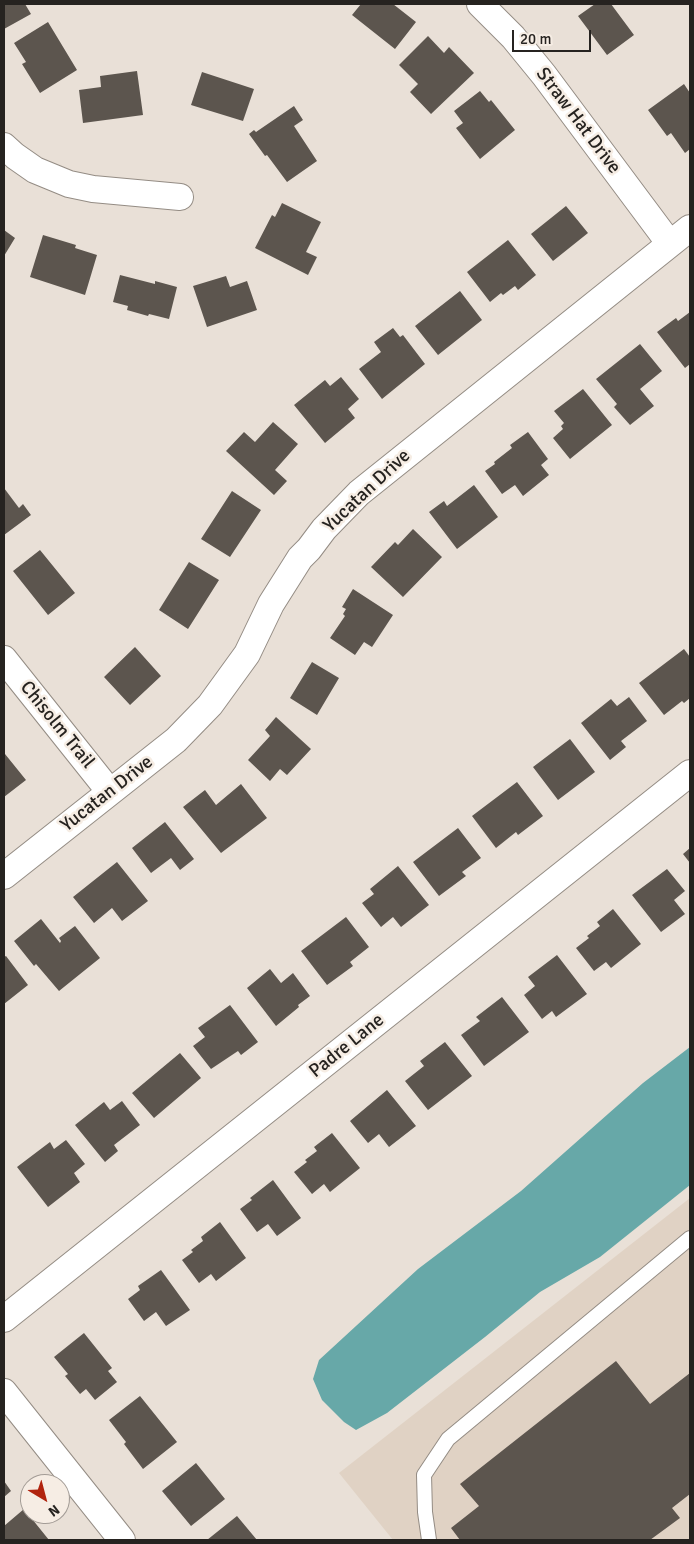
<!DOCTYPE html>
<html>
<head>
<meta charset="utf-8">
<style>
	body { margin:0 }
	#map { position:relative; width:694px; height:1544px; overflow:hidden; background:#e9e0d7; font-family:Signika,sans-serif }
	canvas { display:block }
	.frame { position:absolute; inset:0; border:5px solid #262320; pointer-events:none }
	.north { position:absolute; left:20px; top:1474px; width:50px; height:50px; box-sizing:border-box; background:#f6ede4; border:1px solid #a39c96; border-radius:50%; rotate:143deg; font-size:14px; font-weight:700; line-height:20px; text-align:center; color:#262320 }
	.north::after { content:''; display:block; margin:auto; width:18px; height:22px; background:#b1240e; clip-path:polygon(50% 0,100% 100%,50% 72%,0 100%) }
	.scale { position:absolute; left:512px; top:30px; width:79px; height:22px; box-sizing:border-box; border:2px solid #262320; border-top:0; padding-left:6px; font-size:15px; line-height:18px; white-space:nowrap; color:#262320; -webkit-text-stroke:4px #f6ede4; paint-order:stroke }
</style>
</head>
<body>
<div id="map">
<canvas width="694" height="1544"></canvas>
<div class="frame"></div>
<div class="north">N</div>
<div class="scale">20 m</div>
</div>
<script>
const context = document.querySelector('canvas').getContext('2d');
context.lineJoin = 'round';
function paint(path, color) { context.fillStyle = color; context.fill(path, 'evenodd'); }
function stroke(path, color, width, dash) { context.strokeStyle = color; context.lineWidth = width; context.lineCap = dash ? 'butt' : 'round'; context.setLineDash(dash || []); context.stroke(path); }
function drawText(font, color, halo, rows, align = 'center') {
  context.font = font + ' Signika,sans-serif'; context.lineWidth = 5; context.setLineDash([]); context.textBaseline = 'middle'; context.strokeStyle = halo; context.fillStyle = color; for (const [text, x, y, turn = 0] of rows) {
    context.save(); context.translate(x, y); context.rotate((+turn || 0) * Math.PI / 180); context.textAlign = isNaN(turn) ? turn : align; if (halo) context.strokeText(text, 0, 0); context.fillText(text, 0, 0); context.restore();
  }
}
paint(new Path2D(`
	M690,1198V1540H393L339,1473Z`), '#e0d2c4');
paint(new Path2D(`
	M690,1047V1185L600,1257L540,1292L485,1337L387,1413L356,1430L344,1422L322,1400L313,1379L319,1360L418,1269L521,1191L643,1083Z`), '#67a8a8');
paint(new Path2D(`
	M4,4H25L31,14L4,29Z
	M361,4H393L416,22L395,49L352,15Z
	M595,4H611L634,35L607,55L578,16Z
	M48,22L77,70L40,93L22,64L26,62L14,43Z
	M428,36L444,53L449,47L474,73L431,114L410,92L418,84L399,65Z
	M137,71L143,115L83,123L79,90L101,87L100,76Z
	M202,72L254,89L243,121L191,105Z
	M684,84L690,93V149L685,153L671,133L667,136L648,110Z
	M480,91L489,102L491,100L515,130L480,159L456,128L463,123L454,111Z
	M294,106L303,120L294,126L317,161L287,182L267,155L265,156L249,134L254,130L256,132Z
	M282,203L321,222L306,252L317,257L308,275L255,248L272,215L275,217Z
	M566,206L588,233L553,261L531,234Z
	M4,230L15,238L4,256Z
	M43,235L76,245L75,248L97,255L85,295L30,277Z
	M508,240L536,275L518,290L515,286L503,295L501,293L490,302L467,272Z
	M120,275L155,284V281L177,287L169,319L149,314L148,316L127,310L128,306L113,302Z
	M226,276L230,287L247,281L257,310L207,327L193,286Z
	M460,291L482,320L438,355L415,326Z
	M690,312V364L685,368L657,332L676,318L678,321Z
	M393,328L400,337L403,335L425,364L382,399L359,369L381,352L374,342Z
	M640,344L662,371L640,389L654,406L630,425L614,407L617,404L596,379Z
	M341,377L359,399L348,409L355,418L325,443L294,405L325,380L330,386Z
	M583,389L612,425L570,459L553,438L563,429L561,426L564,423L554,411Z
	M273,422L298,444L275,470L287,481L274,495L226,451L244,432L255,442Z
	M528,432L548,459L541,465L549,475L523,496L515,485L502,494L485,471L495,464L494,462L512,448L510,445Z
	M474,485L498,517L457,549L429,512L444,501L447,506Z
	M4,488L19,508L23,504L31,515L4,535Z
	M232,491L261,510L230,557L201,539Z
	M413,529L442,557L403,597L371,567L395,542L398,545Z
	M40,550L75,593L48,615L13,571Z
	M189,562L219,580L188,629L159,610Z
	M353,589L393,615L372,647L364,642L355,655L330,638L345,616L343,614L346,609L342,607Z
	M135,647L161,676L130,705L104,677Z
	M684,649L690,657V698L684,703L682,701L664,715L639,683Z
	M312,662L339,678L317,715L290,698Z
	M629,697L647,721L621,741L626,747L610,760L581,723L611,699L617,706Z
	M276,717L311,749L287,775L280,769L270,781L248,760L270,736L265,730Z
	M570,739L595,772L558,800L533,767Z
	M5,754L26,780L4,797V755Z
	M517,782L543,816L518,835L516,832L496,848L472,816Z
	M241,784L267,818L221,853L183,807L205,790L216,805Z
	M165,822L194,859L180,870L171,858L151,873L132,848Z
	M458,828L481,858L462,872L466,876L439,896L413,862Z
	M690,848V863L683,854Z
	M117,862L148,901L122,921L112,908L94,923L73,897Z
	M398,866L429,905L401,927L393,917L381,927L362,903L374,894L370,889Z
	M667,869L685,891L674,900L685,914L661,932L632,895Z
	M613,909L641,944L611,968L606,962L594,971L576,948L589,938L587,936L600,926L597,922Z
	M346,917L369,947L350,962L353,966L327,985L301,951Z
	M41,919L60,943L61,941L59,938L75,926L100,958L59,991L36,964L34,966L14,941Z
	M557,955L587,994L556,1017L552,1011L542,1019L524,995L535,986L528,977Z
	M6,956L28,985L4,1004V957Z
	M270,969L281,983L293,973L310,996L298,1005L299,1007L276,1026L247,988Z
	M502,997L529,1032L484,1066L461,1035L480,1021L476,1017Z
	M230,1005L258,1042L241,1055L238,1051L211,1069L193,1046L205,1037L198,1028Z
	M445,1042L472,1076L428,1110L405,1081L424,1066L420,1061Z
	M180,1053L201,1078L154,1118L132,1093Z
	M387,1090L416,1126L389,1147L379,1134L368,1143L350,1121Z
	M122,1101L140,1125L114,1145L118,1151L105,1162L75,1125L104,1102L110,1110Z
	M332,1133L360,1168L330,1192L324,1184L312,1194L294,1172L307,1162L305,1160L317,1151L314,1147Z
	M66,1140L85,1164L74,1173L80,1182L48,1207L17,1167L50,1142L54,1149Z
	M273,1180L301,1218L277,1236L268,1224L257,1232L240,1209L252,1200L250,1198Z
	M220,1222L246,1258L216,1281L211,1274L199,1283L182,1260L193,1252L191,1250L203,1241L201,1237Z
	M161,1270L190,1310L166,1326L156,1312L144,1321L128,1299L140,1290L138,1286Z
	M84,1333L112,1368L108,1371L117,1382L95,1400L86,1389L80,1394L65,1376L68,1374L54,1357Z
	M616,1361L650,1404L690,1373V1494L672,1508L680,1518L650,1540H460L451,1528L479,1506L460,1484Z
	M140,1396L177,1442L143,1469L124,1444L126,1442L109,1420Z
	M196,1463L225,1499L191,1526L162,1491Z
	M4,1481L11,1491L4,1497Z
	M24,1509L49,1540H4V1526Z
	M237,1516L257,1540H207Z`), '#5c554e');
const lane = new Path2D(`
	M429,1540L425,1512L424,1475L448,1439L690,1238`);
const street = new Path2D(`
	M480,4L513,37L544,75L670,244
	M4,146L15,156L35,170L69,184L93,189L180,197
	M4,659L110,792
	M4,876L176,740L210,705L247,654L271,604L300,558L309,549L324,529L359,493L690,228
	M4,1319L690,773
	M4,1392L122,1540`);
stroke(lane, '#948c84', 16);
stroke(street, '#948c84', 28);
stroke(lane, '#fff', 14);
stroke(street, '#fff', 26);
drawText('19px', '#262320', '#f6ede4', [
	["Straw Hat Drive",578,121,53],
	["Yucatan Drive",367,491,-43],
	["Chisolm Trail",57,725,51],
	["Yucatan Drive",107,794,-38],
	["Padre Lane",347,1046,-39]
]);
</script>
</body>
</html>
